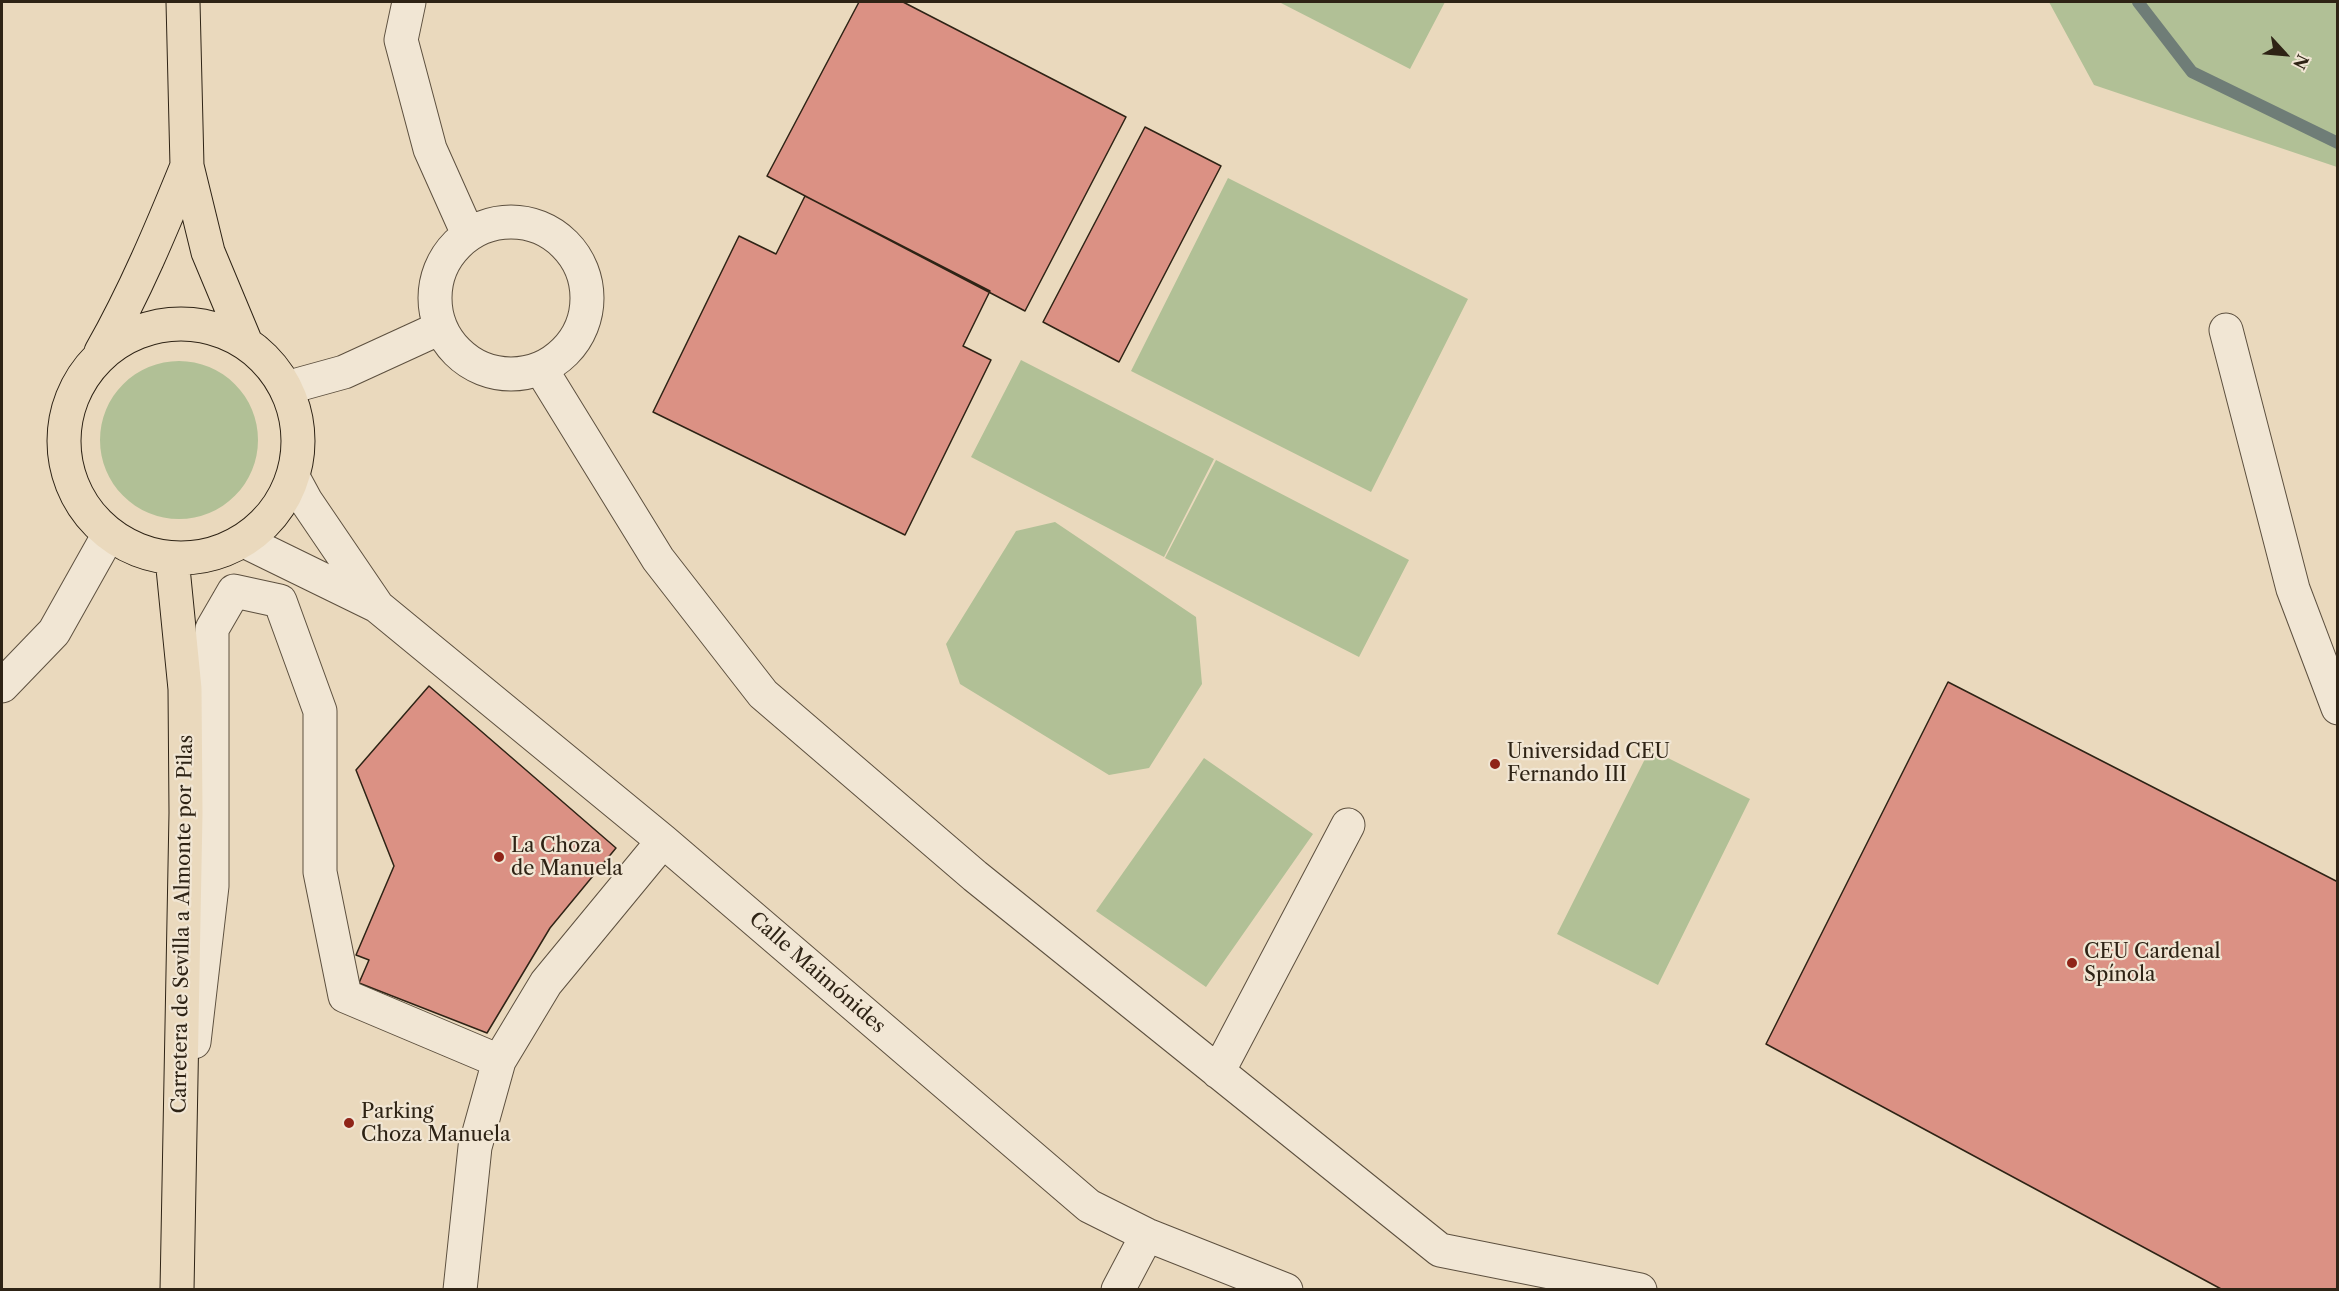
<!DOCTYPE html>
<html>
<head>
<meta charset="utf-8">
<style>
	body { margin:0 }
	#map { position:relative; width:2339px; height:1291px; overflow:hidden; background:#ead9bd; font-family:"Libre Caslon Text",serif }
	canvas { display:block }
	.frame { position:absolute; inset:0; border:3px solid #2e2315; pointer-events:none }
	.north { position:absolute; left:2255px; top:24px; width:60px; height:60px; -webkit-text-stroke:4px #f1e6d4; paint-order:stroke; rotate:116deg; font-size:16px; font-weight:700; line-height:24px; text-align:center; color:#2e2315 }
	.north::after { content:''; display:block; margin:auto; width:21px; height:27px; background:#2e2315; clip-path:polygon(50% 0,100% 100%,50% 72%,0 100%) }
</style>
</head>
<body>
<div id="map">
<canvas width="2339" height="1291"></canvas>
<div class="frame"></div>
<div class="north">N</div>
</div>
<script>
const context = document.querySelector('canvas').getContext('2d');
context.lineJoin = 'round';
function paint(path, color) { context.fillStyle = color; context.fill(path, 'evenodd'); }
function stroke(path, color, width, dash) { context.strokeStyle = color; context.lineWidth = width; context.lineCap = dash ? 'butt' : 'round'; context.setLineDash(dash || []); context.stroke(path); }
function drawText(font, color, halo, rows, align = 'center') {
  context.font = font + ' "Libre Caslon Text",serif'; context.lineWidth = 4.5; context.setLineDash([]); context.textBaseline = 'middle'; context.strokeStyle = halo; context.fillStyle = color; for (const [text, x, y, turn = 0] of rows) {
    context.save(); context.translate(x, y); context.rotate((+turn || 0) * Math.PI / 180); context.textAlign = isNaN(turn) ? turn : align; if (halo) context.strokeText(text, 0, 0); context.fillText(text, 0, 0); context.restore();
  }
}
paint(new Path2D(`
	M1279,2H1445L1410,69Z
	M2049,2H2337V167L2094,85Z
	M1228,178L1468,299L1371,492L1131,371Z
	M1021,360L1214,459L1164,557L971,457Z
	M100 440a79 79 0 1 1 158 0a79 79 0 1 1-158 0Z
	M1216,460L1409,560L1359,657L1165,558Z
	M1055,522L1196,617L1202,684L1149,768L1109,775L960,684L946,644L1016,531Z
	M1650,749L1750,799L1658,985L1557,934Z
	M1204,758L1313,834L1206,987L1096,911Z`), '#b1c096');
stroke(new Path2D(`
	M2138,2L2192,72L2338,143`), '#6f7d77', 12);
const building = new Path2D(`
	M859,2H903L1126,117L1025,311L767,176Z
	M1145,127L1221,166L1119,362L1043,322Z
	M805,196L990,291L963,346L991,360L905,535L653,412L739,236L776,254Z
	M1948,682L2338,882L2337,1290H2223L1766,1044Z
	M429,686L616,848L550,928L487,1033L359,983L369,960L356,955L394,866L356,770Z`);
paint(building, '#db9184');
stroke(building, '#2e2315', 1.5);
const minor = new Path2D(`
	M409,2L401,40L430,149L468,234
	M435 298a76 76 0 1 1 152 0a76 76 0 1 1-152 0Z
	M2226,330L2293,589L2338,708
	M541,369L658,559L763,694L975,876L1440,1250L1640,1290
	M286,388L344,372L440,328
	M293,477L306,501L376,604
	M244,541L377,606L663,841L1089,1206L1147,1235L1286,1290
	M2,686L54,632L109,534
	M194,1042L212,886V629L234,591L280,601L320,711V872L345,996L499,1061
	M1218,1072L1348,825
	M460,1290L475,1147L499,1061L546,983L663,841
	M1118,1290L1147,1235`);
const major = new Path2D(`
	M183,2L187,166L208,252L246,343
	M64 441a117 117 0 1 1 234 0a117 117 0 1 1-234 0Z
	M101,352C135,292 161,230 187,166
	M172,558L185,689L186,813L177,1290`);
stroke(minor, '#5d503f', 35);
stroke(major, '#2e2315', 35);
stroke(minor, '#f1e6d4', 33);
stroke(major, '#ead9bd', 33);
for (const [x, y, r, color] of [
	[1495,764,6,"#8f2418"],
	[499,857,6,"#8f2418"],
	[2072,963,6,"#8f2418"],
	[349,1123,6,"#8f2418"]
]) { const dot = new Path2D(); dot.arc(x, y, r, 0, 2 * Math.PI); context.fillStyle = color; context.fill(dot); stroke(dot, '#f1e6d4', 2); }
drawText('20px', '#2e2315', '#f1e6d4', [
	["Universidad CEU",1507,752],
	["Fernando III",1507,775],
	["La Choza",511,846],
	["de Manuela",511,869],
	["CEU Cardenal",2084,952],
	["Spínola",2084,975],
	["Parking",361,1112],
	["Choza Manuela",361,1135]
], 'left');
drawText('20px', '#2e2315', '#f1e6d4', [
	["Carretera de Sevilla a Almonte por Pilas",183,924,-89],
	["Calle Maimónides",817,973,41]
]);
</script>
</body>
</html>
